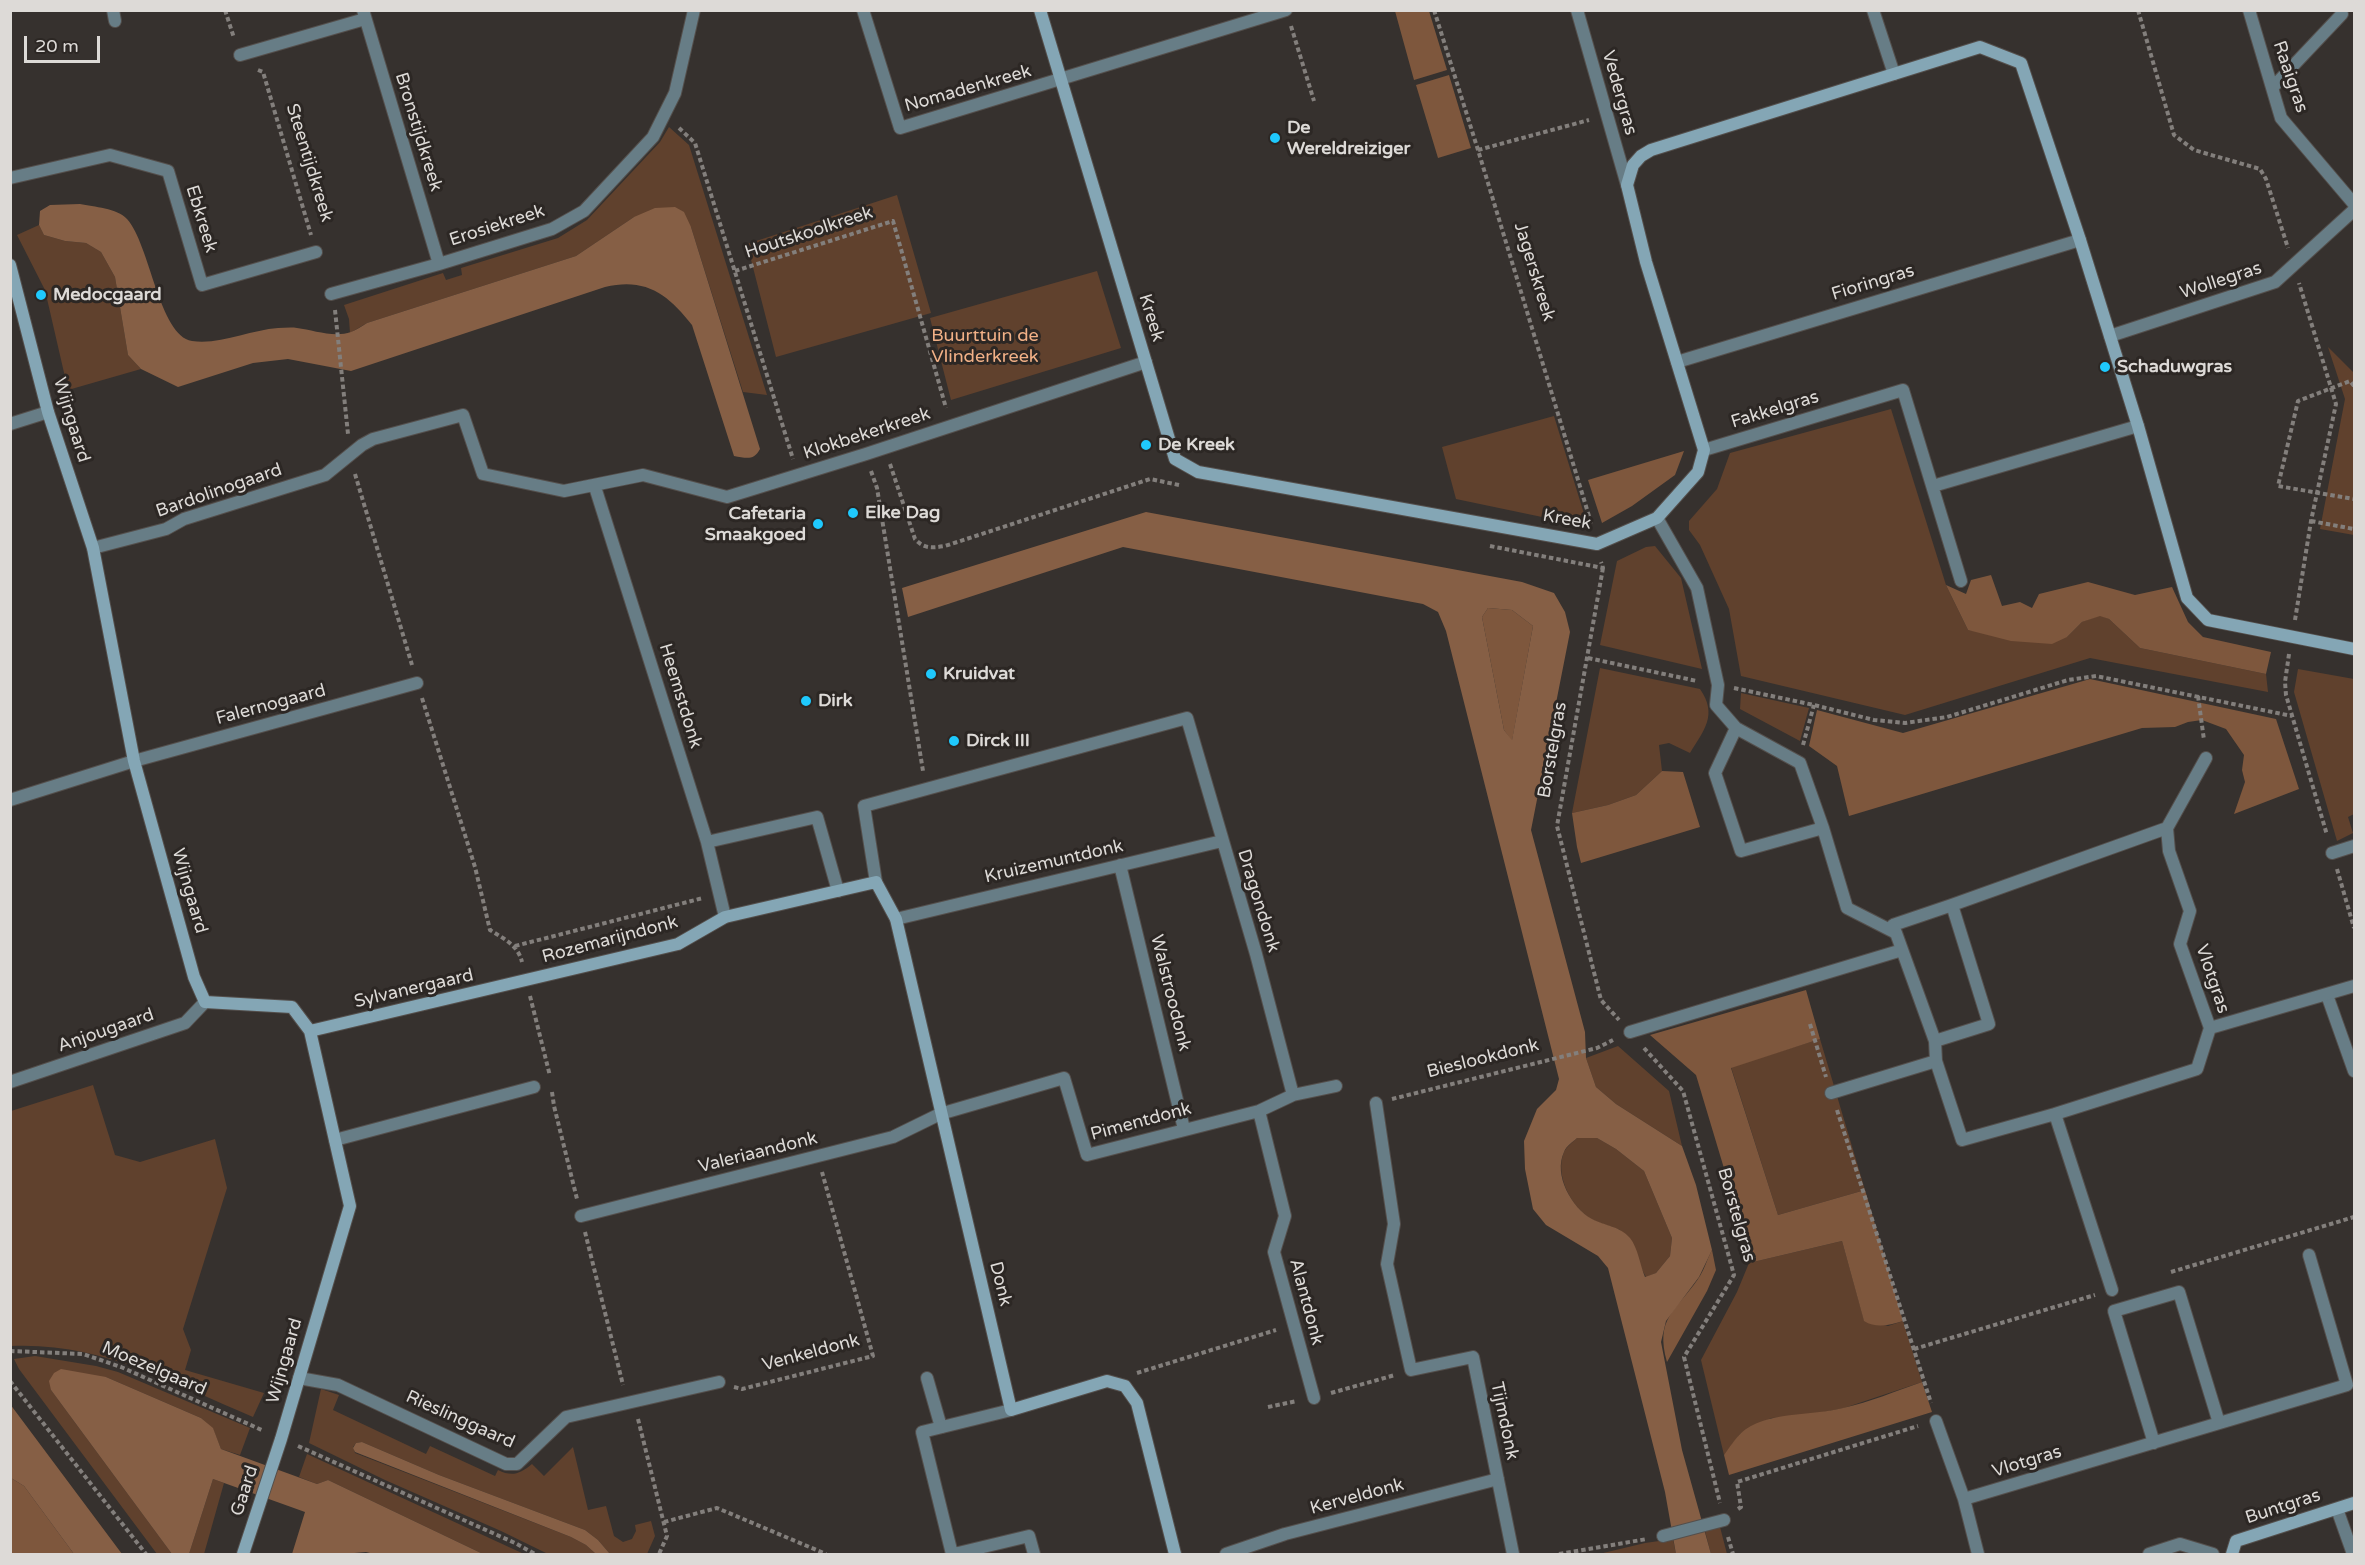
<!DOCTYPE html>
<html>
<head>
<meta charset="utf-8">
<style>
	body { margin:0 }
	#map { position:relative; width:2365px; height:1565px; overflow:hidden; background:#36312e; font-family:"Varela Round",sans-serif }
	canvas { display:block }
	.frame { position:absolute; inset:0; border:12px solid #dddad7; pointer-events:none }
	.scale { position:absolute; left:24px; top:36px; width:76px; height:27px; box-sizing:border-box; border:3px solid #dddad7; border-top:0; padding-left:8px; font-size:18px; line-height:21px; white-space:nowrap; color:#dddad7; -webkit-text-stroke:4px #2c2724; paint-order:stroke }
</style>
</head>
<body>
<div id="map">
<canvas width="2365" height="1565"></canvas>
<div class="frame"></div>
<div class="scale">20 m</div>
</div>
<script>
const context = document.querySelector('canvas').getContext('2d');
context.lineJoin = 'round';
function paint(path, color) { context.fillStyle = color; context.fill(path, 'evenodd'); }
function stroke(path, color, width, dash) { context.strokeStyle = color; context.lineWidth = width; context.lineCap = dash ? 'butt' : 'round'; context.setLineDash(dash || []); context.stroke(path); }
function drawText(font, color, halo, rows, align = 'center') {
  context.font = font + ' "Varela Round",sans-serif'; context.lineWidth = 6; context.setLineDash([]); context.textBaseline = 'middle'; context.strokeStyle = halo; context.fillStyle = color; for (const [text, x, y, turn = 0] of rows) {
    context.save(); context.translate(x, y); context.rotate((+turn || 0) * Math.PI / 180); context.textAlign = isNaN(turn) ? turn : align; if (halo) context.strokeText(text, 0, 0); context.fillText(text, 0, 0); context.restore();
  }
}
paint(new Path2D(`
	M669,127L689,145L767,395L743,392L691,227L634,217L576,256L367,323L350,333L349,319L344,305L443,273L446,280L462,275L461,268L558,238L587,220L660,142Z
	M897,195L931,313L776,357L747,244Z
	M39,225L44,235L65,241L86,243L101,252L115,277L128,355L141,369L68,390L45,290L17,235Z
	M1097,271L1121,348L951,400L930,318Z
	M2328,347L2354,373V535L2320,529L2345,399Z
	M1891,409L1946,585L1968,630L2067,637L2082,622L2100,615L2109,619L2140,648L2266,674L2268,692L2090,658L1905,715L1741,676L1729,609L1700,545L1689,530V521L1717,489L1730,453Z
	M1554,416L1585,517V526L1456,499L1442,447Z
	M1655,546L1681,578L1702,669L1600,645L1617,561L1646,547Z
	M1600,668L1700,689C1718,715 1704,730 1690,753L1669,743L1659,745L1662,771L1636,795L1608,805L1572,813Z
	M2298,669L2354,679V814L2348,817L2353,833L2337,841L2294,692Z
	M1741,693L1809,708L1800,741L1740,709Z
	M1820,1039L1865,1190L1778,1215L1731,1067Z
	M1618,1046L1669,1091L1682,1146L1616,1104L1596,1087L1586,1058Z
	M93,1085L115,1155L140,1162L215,1139L227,1188L183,1329L191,1350L185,1370L264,1393L253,1417C173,1383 101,1342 11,1346V1111Z
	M1577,1138H1597L1616,1149L1644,1171L1672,1238L1670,1256L1656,1273L1646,1277L1620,1230C1611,1226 1601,1224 1593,1220C1572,1209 1554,1175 1564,1152C1566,1147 1573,1142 1577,1138Z
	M1842,1241L1864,1320L1888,1326L1903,1321L1922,1382L1844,1408L1804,1416L1771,1418L1741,1433L1724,1455L1701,1360L1737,1292L1749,1263Z
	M35,1356L96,1366L118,1372L250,1428L240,1455L221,1449L213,1429L201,1418L106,1377L51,1390L172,1554H157L19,1369L14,1359Z
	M321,1389L339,1395L333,1410L426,1454L430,1446L495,1476L498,1470C512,1477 520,1474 532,1464L544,1476L573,1447L588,1510L606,1506L614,1536L623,1542L632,1539L636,1531L635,1525L651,1521L655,1536L647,1554H610L598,1540L585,1530L439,1475L362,1442L356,1443L353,1447L355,1453L571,1537L586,1545L596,1554H548L501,1531L385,1480L309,1443Z
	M307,1454L524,1554H483L328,1480L317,1484L299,1477Z
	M213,1479L224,1483L204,1554H189Z
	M1720,1527L1727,1554H1711L1705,1531Z
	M1673,1539L1676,1554H1599L1645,1543Z`), '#60412d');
paint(new Path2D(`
	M1395,11H1429L1447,70L1414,80Z
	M1449,75L1471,148L1438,158L1416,85Z
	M1684,451L1675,475L1632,506L1602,523L1588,480Z
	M1991,575L2002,606L2020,602L2032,608L2039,594L2088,582L2135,595L2172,587L2188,622L2203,637L2271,652L2266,674L2140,648L2109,619L2100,616L2082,622L2067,637L2052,644L2011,641L1968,630L1946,585L1966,594L1971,580Z
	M1488,608L1512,610L1533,626L1512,741L1504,730L1482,617Z
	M2090,679L2276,719L2299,789L2234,814L2245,782L2242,770L2244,755L2226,729L2202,720L2188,722L2175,727L2142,728L1849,816L1837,766L1809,746L1817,710L1903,733Z
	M1662,771L1683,772L1700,827L1581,863L1577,847L1572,813L1608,805L1636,795Z
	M1806,990L1820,1039L1731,1068L1778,1215L1865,1190L1903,1321C1889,1325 1877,1329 1864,1321L1842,1241L1749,1263L1741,1225L1696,1075L1650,1035Z
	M1712,1250L1716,1270L1707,1291L1667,1362C1655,1318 1675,1312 1698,1279C1704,1271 1707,1259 1712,1250Z
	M1922,1382L1932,1412L1729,1475L1724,1455C1729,1448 1735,1439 1741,1433C1765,1411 1812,1416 1843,1408C1870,1402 1896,1391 1922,1382Z
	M11,1478L24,1486L74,1554H11Z`), '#7e573d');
paint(new Path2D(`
	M80,204C94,207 117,208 127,219C150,244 159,336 192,341C220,345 250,330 278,328C284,328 291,327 297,328C313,330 334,338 351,332C356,330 362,326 367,323L576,256L634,217L655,208L675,207L684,212L691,227L760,449C754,461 746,458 734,456L692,325C668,294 645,277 605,287L351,371L288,359L253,363L178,387L141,369L128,355L115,277L101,252L86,243L65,241L44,235L39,225L40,211L50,205Z
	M1146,512L1522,582L1554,593L1565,612L1570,632L1531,830L1585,1032L1586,1058L1596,1087L1616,1104L1682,1146L1696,1185L1712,1250L1699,1277L1666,1321L1661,1342L1682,1450L1711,1554H1676L1665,1492L1608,1268L1598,1256L1546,1225L1533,1209L1525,1169L1524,1141L1537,1109L1556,1090L1559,1079L1446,631L1438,612L1423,604L1123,547L908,617L902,588ZM1488,608L1512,610L1533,626L1512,740L1504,730L1482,617ZM1577,1138H1597L1616,1149L1644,1171L1672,1238L1670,1256L1656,1273L1645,1277C1640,1265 1638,1248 1630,1238C1620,1226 1605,1226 1592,1219C1572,1208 1553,1175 1564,1152C1566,1146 1573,1142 1577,1138Z
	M61,1369L106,1377L201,1418L213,1428L221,1449L317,1484L328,1480L483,1554H374L366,1552L343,1554H292L305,1512L213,1479L189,1554H172L51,1390L49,1381L54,1373Z
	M10,1404L122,1554H74L24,1486L11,1478Z
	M362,1442L439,1475L585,1530L598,1540L610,1554H596L586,1545L571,1537L355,1452L353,1448L356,1443Z`), '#865f45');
const lane = new Path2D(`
	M2273,87L2342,14
	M2327,995L2354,1071
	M927,1378L941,1427`);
const street = new Path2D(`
	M113,10L115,21
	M363,10L439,264
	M863,10L900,128L1286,10
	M1577,10L1627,185
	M1873,10L1894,74
	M2249,10L2281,118L2354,204
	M240,55L365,19
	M10,178L110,155L168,171L202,285L316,252
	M331,294L439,264L552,229L584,211L653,137L675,93L694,10
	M2110,336L2275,282L2354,210
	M1677,362L2080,240
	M10,424L48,412
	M1704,450L1903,390L1961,581
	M1933,486L2138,426
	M595,487L707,842L725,917
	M1657,518L1697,588L1718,685L1716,705L1736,728
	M93,548L166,529L184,519L325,475L362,445L373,439L463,415L483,474L564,491L643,475L727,497L866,454L1146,362
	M1736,728L1800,763L1823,828L1741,851L1715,773Z
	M10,800L134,761L417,683
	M1823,828L1847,908L1896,933L1935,1041L1936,1061L1962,1140L2055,1114L2197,1069L2210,1028L2180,944L2190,911L2169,851L2167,828L2206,758
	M707,842L817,817L838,891
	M2332,853L2354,846
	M1120,865L1184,1129
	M876,882L864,806L1187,718L1256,954L1293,1095
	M896,919L1222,841
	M1896,933L1893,925L1952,905L2167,828
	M2210,1028L2354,986
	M1630,1032L1902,950
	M1935,1041L1989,1024L1952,905
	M10,1082L185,1023L205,1002
	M1831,1093L1936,1061
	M1376,1103L1394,1224L1387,1264L1411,1370L1473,1357L1513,1554
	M1259,1111L1285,1216L1274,1252L1314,1398
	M2055,1114L2112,1290
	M335,1140L534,1087
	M581,1216L893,1137L940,1114L1064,1078L1087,1155L1259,1111L1293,1095L1336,1086
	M299,1378L338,1385L506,1464H517L566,1417L719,1382
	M1936,1421L1964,1499
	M2154,1443L2114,1311L2179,1292L2219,1423
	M2337,1509L2353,1554
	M1663,1536L1724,1520
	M952,1554L922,1432L1011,1410
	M954,1554L1029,1536L1034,1554
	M1226,1554L1285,1534L1498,1479
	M1978,1554L1964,1499L2347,1385L2309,1255
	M2149,1554L2180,1544L2213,1554`);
const secondary = new Path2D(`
	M1040,10L1175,459L1198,472L1597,544L1657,518L1698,472L1704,450L1646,262L1627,185L1633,165L1641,156L1651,150L1980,47L2021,63L2080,240L2138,426L2187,598L2208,620L2354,649
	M10,265L48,412L93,548L134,761L194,977L205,1002L292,1007L310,1031L350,1206L281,1439L243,1554
	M310,1031L678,944L725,917L876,882L896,919L1011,1410L1107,1381L1125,1386L1137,1403L1175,1554
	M2232,1554L2236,1541L2354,1503`);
stroke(lane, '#544f4c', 14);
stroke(street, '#544f4c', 14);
stroke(secondary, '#544f4c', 14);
stroke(new Path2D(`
	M225,10L234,38
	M1434,10L1478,150L1592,526
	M2138,10L2174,135L2194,150L2260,169L2266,179L2288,248
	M1291,26L1314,101
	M258,70L263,72L311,235
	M679,128L695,143L793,459
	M1478,150L1589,120
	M735,271L893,221L946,408
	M335,310L348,434
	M2354,386L2350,381L2298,401L2278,486L2354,499
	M890,464L915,539C924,549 932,548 945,546L1150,479L1179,485
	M871,471L877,488L923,771
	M355,474L412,665
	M2311,521L2354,529
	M1490,546L1603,568L1601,562
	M1603,568L1557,826L1601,1000L1619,1020
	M2295,620L2311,521L2336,404L2299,283
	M2289,654L2285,682L2286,695L2327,835
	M1588,658L1697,681
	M1734,688L1814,705L1874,720L1905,723L1947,717L2068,680L2096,676L2292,716
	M2198,696L2204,740
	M422,698L475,867L490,930C504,939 518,945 522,962
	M1803,745L1814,705
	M2337,869L2354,928
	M515,946L703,898
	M530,996L550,1076
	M1810,1024L1826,1077
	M1644,1048L1683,1091L1734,1275L1684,1357L1720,1503
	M552,1092L554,1106L577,1199
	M1392,1099L1597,1048L1613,1040
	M1837,1110L1931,1403
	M585,1232L623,1385
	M2171,1272L2354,1217
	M1914,1349L2095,1295
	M10,1351L83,1354L121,1367L264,1431
	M1137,1373L1276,1330
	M10,1381L146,1554
	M734,1387L742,1389L873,1356L822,1172
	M1331,1393L1395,1375
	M1268,1407L1297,1401
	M638,1419L667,1536L659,1554
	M298,1446L515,1543L535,1554
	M1738,1509L1741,1507L1737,1482L1918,1426
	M664,1522L717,1508L826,1554
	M1728,1537L1733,1554
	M1559,1554L1647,1539`), '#837f7c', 4, [4.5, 3]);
stroke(lane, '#677d86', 12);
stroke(street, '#677d86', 12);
stroke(secondary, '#84a6b5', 12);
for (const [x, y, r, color] of [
	[1275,138,6,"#1fc9fd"],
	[41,295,6,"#1fc9fd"],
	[2105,367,6,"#1fc9fd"],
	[1146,445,6,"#1fc9fd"],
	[853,513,6,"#1fc9fd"],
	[818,524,6,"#1fc9fd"],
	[931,674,6,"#1fc9fd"],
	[806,701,6,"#1fc9fd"],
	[954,741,6,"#1fc9fd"]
]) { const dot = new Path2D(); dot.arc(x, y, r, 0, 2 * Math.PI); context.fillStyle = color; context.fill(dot); stroke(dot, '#2c2724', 2); }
drawText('18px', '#dddad7', '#2c2724', [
	["Raaigras",2290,77,71],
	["Nomadenkreek",968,89,-16],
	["Vedergras",1619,93,74],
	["Bronstijdkreek",418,132,73],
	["Steentijdkreek",309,163,73],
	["Ebkreek",201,219,73],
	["Erosiekreek",497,226,-18],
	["Houtskoolkreek",809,233,-18],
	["Jagerskreek",1534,272,73],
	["Wollegras",2221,281,-18],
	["Fioringras",1873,283,-17],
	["Kreek",1151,318,73],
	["Fakkelgras",1775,410,-17],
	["Wijngaard",71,420,73],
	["Klokbekerkreek",867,434,-18],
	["Bardolinogaard",219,491,-19],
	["Kreek",1567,520,10],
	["Heemstdonk",680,696,73],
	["Falernogaard",271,705,-15],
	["Borstelgras",1553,750,-80],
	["Kruizemuntdonk",1054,862,-13],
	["Wijngaard",189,891,74],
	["Dragondonk",1258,901,73],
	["Rozemarijndonk",610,940,-15],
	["Vlotgras",2212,979,71],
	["Sylvanergaard",414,989,-13],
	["Walstroodonk",1170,993,76],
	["Anjougaard",106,1031,-19],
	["Bieslookdonk",1483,1059,-14],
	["Pimentdonk",1141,1122,-15],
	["Valeriaandonk",758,1153,-14],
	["Borstelgras",1736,1215,74],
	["Donk",1000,1284,76],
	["Alantdonk",1306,1302,75],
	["Venkeldonk",811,1353,-15],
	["Wijngaard",285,1361,-74],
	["Moezelgaard",154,1369,23],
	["Rieslinggaard",460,1420,24],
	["Tijmdonk",1504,1421,78],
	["Vlotgras",2027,1462,-17],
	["Gaard",245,1491,-72],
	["Kerveldonk",1357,1497,-15],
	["Buntgras",2283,1507,-18]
]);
drawText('bold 18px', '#dddad7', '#2c2724', [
	["De",1287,128],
	["Wereldreiziger",1287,149],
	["Medocgaard",53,295],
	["Schaduwgras",2117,367],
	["De Kreek",1158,445],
	["Elke Dag",865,513],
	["Cafetaria",806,514,"right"],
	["Smaakgoed",806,535,"right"],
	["Kruidvat",943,674],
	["Dirk",818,701],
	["Dirck III",966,741]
], 'left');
drawText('18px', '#f2b187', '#2c2724', [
	["Buurttuin de",985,336],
	["Vlinderkreek",985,357]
]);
</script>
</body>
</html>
